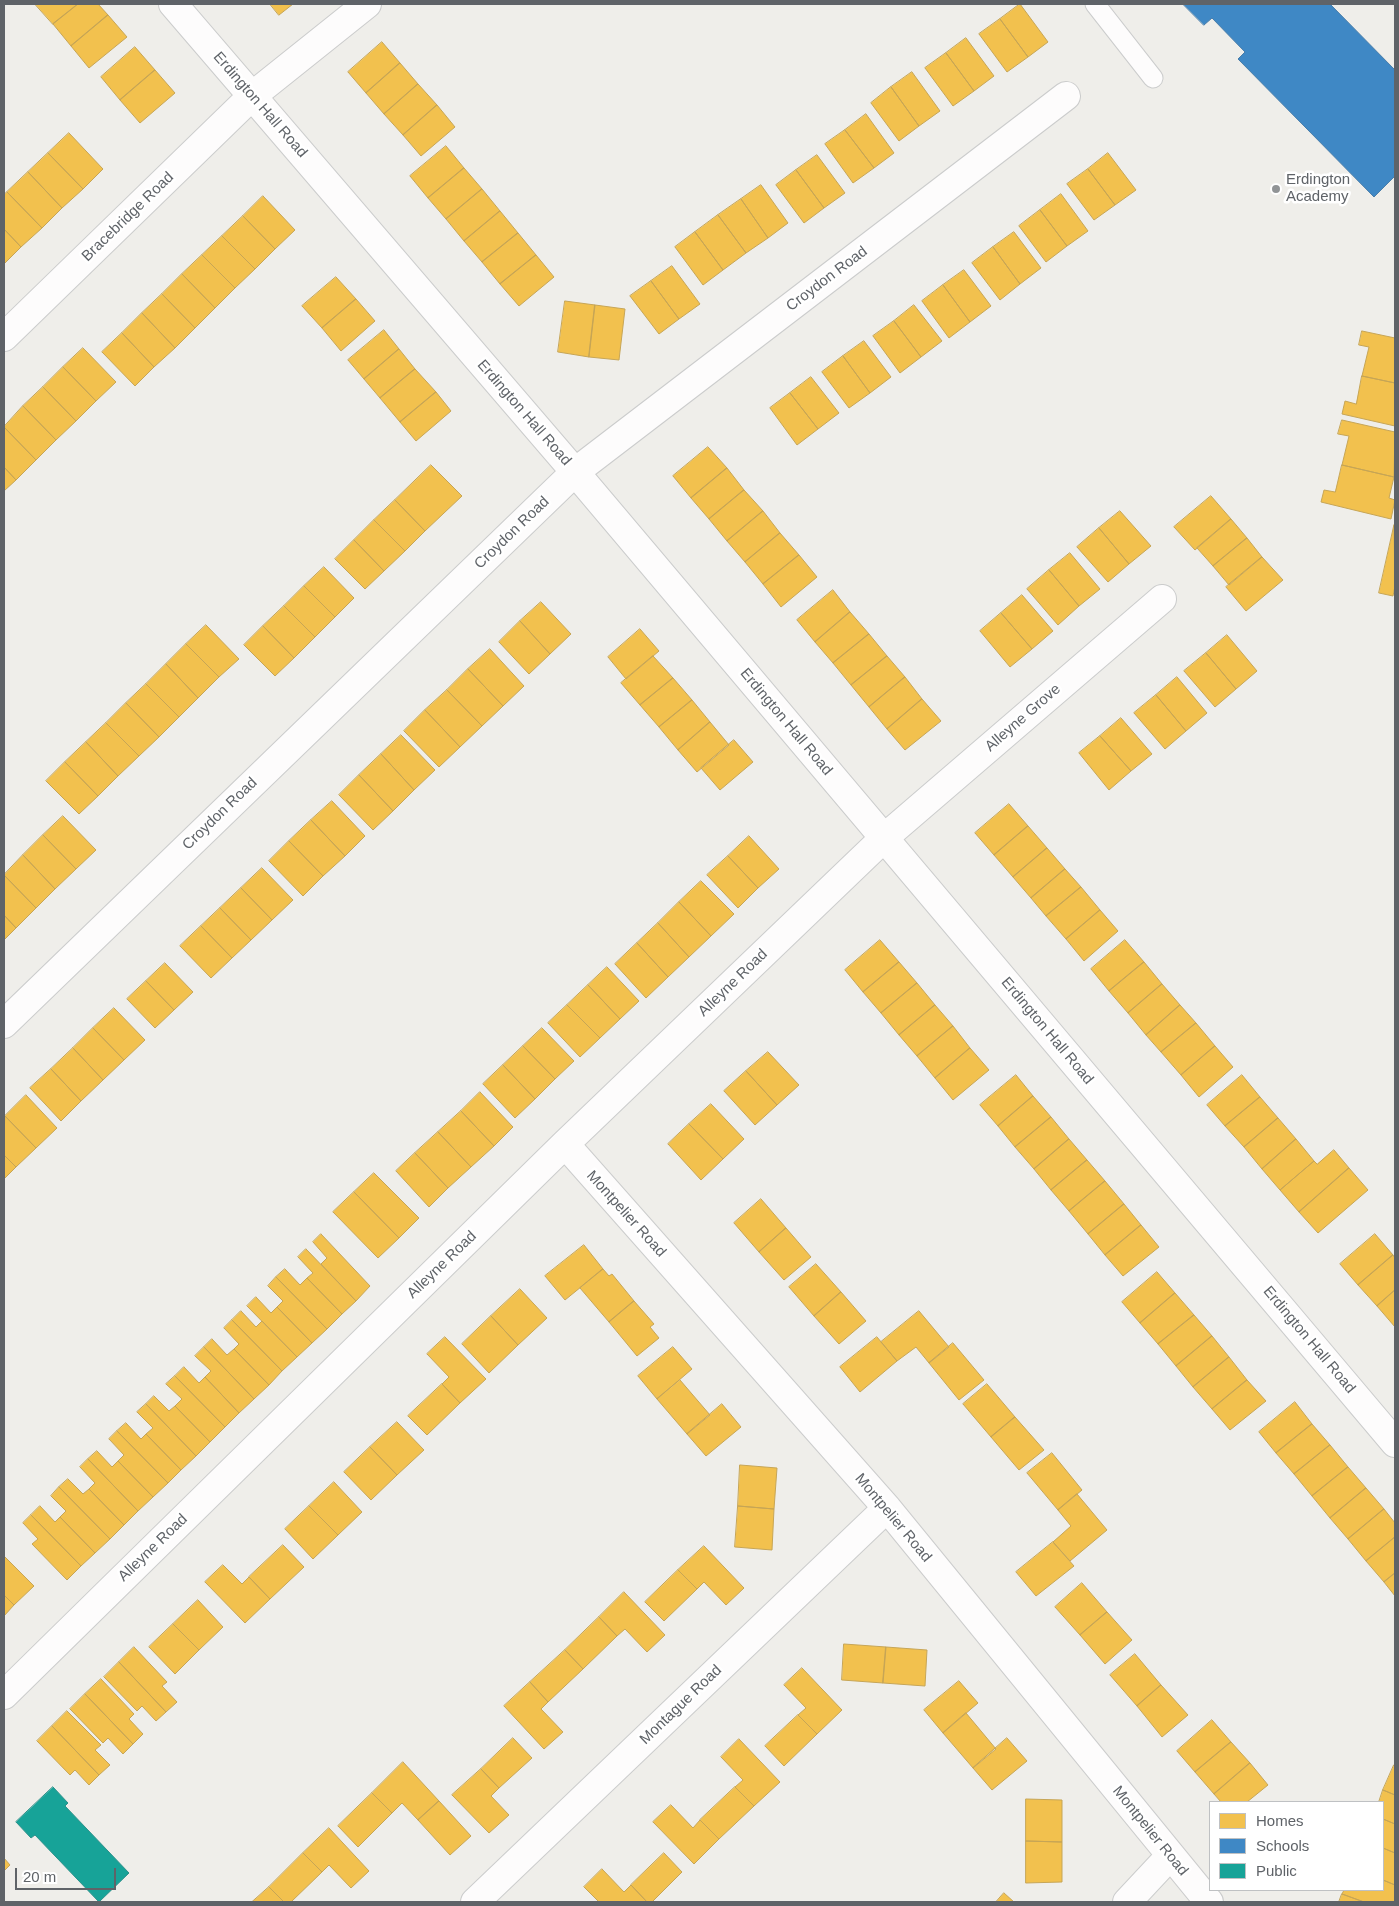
<!DOCTYPE html>
<html>
<head>
<meta charset="utf-8">
<style>
	body { margin:0 }
	#map { position:relative; width:1399px; height:1906px; overflow:hidden; background:#efeeea; font-family:Helvetica,sans-serif }
	canvas { display:block }
	.frame { position:absolute; inset:0; border:5px solid #5f6368; pointer-events:none }
	.legend { position:absolute; left:1209px; top:1801px; width:175px; height:90px; box-sizing:border-box; background:#fff; border:1px solid #bfc1c3; margin:0; padding:6px 9px; list-style:none; font-size:15px; color:#5f6368 }
	.legend li { display:flex; align-items:center; gap:10px; height:25px }
	.legend b { width:25px; border:1px solid #bfc1c3 }
	.scale { position:absolute; left:15px; top:1868px; width:101px; height:22px; box-sizing:border-box; border:2px solid #5f6368; border-top:0; padding-left:6px; font-size:15px; line-height:18px; white-space:nowrap; color:#5f6368; -webkit-text-stroke:4px #fff; paint-order:stroke }
</style>
</head>
<body>
<div id="map">
<canvas width="1399" height="1906"></canvas>
<div class="frame"></div>
<ul class="legend">
<li><b style="height:14px;background:#f2c14e"></b>Homes</li>
<li><b style="height:14px;background:#3f88c5"></b>Schools</li>
<li><b style="height:14px;background:#17a398"></b>Public</li>
</ul>
<div class="scale">20 m</div>
</div>
<script>
const context = document.querySelector('canvas').getContext('2d');
context.lineJoin = 'round';
function paint(path, color) { context.fillStyle = color; context.fill(path, 'evenodd'); }
function stroke(path, color, width, dash) { context.strokeStyle = color; context.lineWidth = width; context.lineCap = dash ? 'butt' : 'round'; context.setLineDash(dash || []); context.stroke(path); }
function drawText(font, color, halo, rows, align = 'center') {
  context.font = font + ' Helvetica,sans-serif'; context.lineWidth = 5; context.setLineDash([]); context.textBaseline = 'middle'; context.strokeStyle = halo; context.fillStyle = color; for (const [text, x, y, turn = 0] of rows) {
    context.save(); context.translate(x, y); context.rotate((+turn || 0) * Math.PI / 180); context.textAlign = isNaN(turn) ? turn : align; if (halo) context.strokeText(text, 0, 0); context.fillText(text, 0, 0); context.restore();
  }
}
const homes = new Path2D(`
	M35,4H78L53,24Z
	M78,4H98L108,15L71,46L53,24Z
	M270,4H293L279,15Z
	M1020,4L1048,42L1028,57L1000,19Z
	M108,15L127,37L89,68L71,46Z
	M1000,19L1028,57L1007,72L979,34Z
	M966,38L994,76L974,91L946,53Z
	M382,42L400,63L366,93L348,72Z
	M135,47L155,70L120,100L101,77Z
	M946,53L974,91L953,106L925,68Z
	M400,63L418,84L384,114L366,93Z
	M155,70L175,93L140,123L120,100Z
	M912,72L940,111L919,126L891,87Z
	M418,84L437,105L403,135L384,114Z
	M891,87L919,126L899,141L871,103Z
	M437,105L455,127L421,156L403,135Z
	M866,114L894,153L874,168L845,130Z
	M845,130L874,168L853,183L825,144Z
	M69,133L103,169L83,189L48,153Z
	M446,146L464,168L428,198L410,176Z
	M48,153L83,189L62,208L28,172Z
	M1108,153L1136,190L1115,205L1088,169Z
	M817,155L845,193L824,208L796,170Z
	M464,168L482,189L446,219L428,198Z
	M1088,169L1115,205L1094,220L1067,184Z
	M796,170L824,208L804,223L776,185Z
	M28,172L62,208L42,228L7,192Z
	M761,185L788,223L768,238L741,199Z
	M482,189L500,211L464,241L446,219Z
	M7,192L42,228L21,247L4,229V195Z
	M1061,194L1088,231L1067,246L1040,210Z
	M263,196L295,230L275,249L243,216Z
	M741,199L768,238L746,253L718,215Z
	M1040,210L1067,246L1046,262L1019,226Z
	M500,211L518,233L482,262L464,241Z
	M718,215L746,253L723,270L695,232Z
	M243,216L275,249L255,269L222,236Z
	M4,229L21,247L4,264Z
	M695,232L723,270L703,285L675,247Z
	M1014,232L1041,268L1020,284L993,247Z
	M518,233L536,255L500,284L482,262Z
	M222,236L255,269L235,288L202,255Z
	M993,247L1020,284L1000,300L972,263Z
	M202,255L235,288L215,308L182,274Z
	M536,255L554,277L519,306L500,284Z
	M672,266L700,304L679,319L651,281Z
	M964,270L991,306L970,322L943,285Z
	M182,274L215,308L195,328L162,294Z
	M336,277L356,299L322,328L302,306Z
	M651,281L679,319L659,334L630,296Z
	M943,285L970,322L949,338L922,301Z
	M162,294L195,328L175,348L142,313Z
	M356,299L375,321L341,351L322,328Z
	M565,301L595,305L589,357L558,352Z
	M595,305L625,309L619,360L589,357Z
	M914,305L942,341L921,357L894,321Z
	M142,313L175,348L154,367L122,333Z
	M894,321L921,357L900,373L873,336Z
	M384,330L399,349L364,379L348,360Z
	M1362,331L1395,338V383L1362,376L1369,347L1359,345Z
	M122,333L154,367L135,386L102,352Z
	M864,341L891,377L870,393L843,356Z
	M83,348L116,382L96,401L63,367Z
	M399,349L415,369L380,398L364,379Z
	M843,356L870,393L849,408L822,372Z
	M63,367L96,401L76,421L43,387Z
	M415,369L436,392L400,422L380,398Z
	M1362,376L1395,383V426L1342,414L1345,401L1356,404Z
	M811,377L839,413L818,429L790,393Z
	M43,387L76,421L56,440L23,406Z
	M436,392L451,411L416,441L400,422Z
	M790,393L818,429L797,445L770,408Z
	M23,406L56,440L36,460L4,427Z
	M1342,420L1395,432L1394,477L1342,465L1349,436L1338,434Z
	M4,427L36,460L16,480L4,467Z
	M708,447L727,468L691,498L673,476Z
	M431,465L462,496L425,531L395,500Z
	M1342,465L1394,477L1389,498L1395,500L1391,519L1321,502L1324,490L1335,492Z
	M4,467L16,480L4,491Z
	M727,468L744,490L709,519L691,498Z
	M744,490L763,511L727,541L709,519Z
	M1211,496L1231,519L1195,550L1174,527Z
	M395,500L425,531L405,551L374,520Z
	M763,511L780,533L745,562L727,541Z
	M1120,511L1151,546L1129,564L1099,528Z
	M1231,519L1247,538L1213,566L1197,548Z
	M374,520L405,551L384,571L354,540Z
	M1394,525L1395,586L1393,596L1379,593Z
	M1099,528L1129,564L1108,582L1077,547Z
	M780,533L799,555L763,584L745,562Z
	M1247,538L1262,557L1229,585L1213,566Z
	M354,540L384,571L365,589L335,559Z
	M1070,553L1100,589L1079,606L1049,570Z
	M799,555L817,577L781,607L763,584Z
	M1262,557L1283,580L1246,611L1226,587Z
	M324,567L354,598L335,617L304,586Z
	M1049,570L1079,606L1058,625L1027,589Z
	M304,586L335,617L315,637L284,606Z
	M833,590L850,612L815,642L797,620Z
	M1022,595L1053,631L1032,649L1001,613Z
	M541,602L571,634L550,654L520,621Z
	M284,606L315,637L294,658L263,626Z
	M850,612L869,634L833,663L815,642Z
	M1001,613L1032,649L1010,667L980,631Z
	M520,621L550,654L529,674L499,642Z
	M206,625L239,659L219,677L186,644Z
	M263,626L294,658L275,676L244,645Z
	M640,629L659,651L626,679L608,657Z
	M869,634L887,656L851,685L833,663Z
	M1227,635L1257,671L1236,689L1206,653Z
	M186,644L219,677L198,698L166,664Z
	M490,649L524,686L503,706L468,669Z
	M1206,653L1236,689L1215,707L1184,671Z
	M653,656L673,678L640,705L621,683Z
	M887,656L905,677L869,707L851,685Z
	M166,664L198,698L179,717L146,684Z
	M468,669L503,706L482,726L447,690Z
	M905,677L922,699L887,729L869,707Z
	M1177,677L1207,713L1186,731L1156,695Z
	M673,678L692,700L659,727L640,705Z
	M146,684L179,717L159,737L126,703Z
	M447,690L482,726L460,747L425,710Z
	M1156,695L1186,731L1165,749L1134,713Z
	M922,699L941,721L905,750L887,729Z
	M692,700L710,722L678,750L659,727Z
	M126,703L159,737L139,756L106,723Z
	M425,710L460,747L439,767L404,731Z
	M1121,718L1152,754L1131,771L1100,736Z
	M710,722L729,745L697,772L678,750Z
	M106,723L139,756L118,776L86,742Z
	M401,735L435,770L414,790L381,754Z
	M1100,736L1131,771L1109,790L1079,753Z
	M734,740L753,762L720,790L701,768Z
	M86,742L118,776L98,796L65,762Z
	M381,754L414,790L393,811L359,775Z
	M65,762L98,796L79,814L46,781Z
	M359,775L393,811L373,830L339,795Z
	M332,801L365,836L345,856L311,820Z
	M1009,804L1028,826L994,855L975,833Z
	M63,816L96,850L76,869L43,835Z
	M311,820L345,856L323,876L289,841Z
	M1028,826L1047,848L1013,877L994,855Z
	M43,835L76,869L55,889L23,855Z
	M749,836L779,869L758,888L728,856Z
	M289,841L323,876L303,896L269,861Z
	M1047,848L1065,869L1031,898L1013,877Z
	M23,855L55,889L36,908L4,875Z
	M728,856L758,888L738,908L707,875Z
	M262,868L293,900L272,920L241,888Z
	M1065,869L1081,887L1046,916L1031,898Z
	M4,875L36,908L16,928L4,915Z
	M701,881L734,914L711,936L679,902Z
	M1081,887L1100,910L1066,939L1046,916Z
	M241,888L272,920L251,940L220,908Z
	M679,902L711,936L689,957L658,923Z
	M220,908L251,940L232,958L201,926Z
	M1100,910L1118,931L1084,961L1066,939Z
	M4,915L16,928L4,940Z
	M658,923L689,957L668,977L637,943Z
	M201,926L232,958L211,978L180,946Z
	M880,940L899,962L863,992L845,970Z
	M1125,940L1144,962L1109,991L1091,969Z
	M637,943L668,977L646,998L615,964Z
	M899,962L917,983L881,1013L863,992Z
	M1144,962L1162,984L1128,1013L1109,991Z
	M165,963L193,992L174,1010L146,981Z
	M607,967L639,1001L620,1019L588,985Z
	M146,981L174,1010L155,1028L127,999Z
	M917,983L935,1005L899,1035L881,1013Z
	M1162,984L1180,1005L1146,1035L1128,1013Z
	M588,985L620,1019L600,1038L567,1005Z
	M567,1005L600,1038L580,1057L548,1023Z
	M935,1005L953,1026L917,1056L899,1035Z
	M1180,1005L1196,1023L1161,1052L1146,1035Z
	M114,1008L145,1040L124,1060L93,1028Z
	M1196,1023L1215,1046L1181,1075L1161,1052Z
	M953,1026L970,1048L935,1078L917,1056Z
	M93,1028L124,1060L103,1080L73,1048Z
	M542,1028L574,1061L555,1079L523,1046Z
	M523,1046L555,1079L535,1099L503,1065Z
	M1215,1046L1233,1067L1199,1097L1181,1075Z
	M73,1048L103,1080L81,1101L51,1069Z
	M970,1048L989,1070L953,1100L935,1078Z
	M768,1052L799,1085L777,1105L746,1071Z
	M503,1065L535,1099L515,1118L483,1084Z
	M51,1069L81,1101L61,1121L30,1088Z
	M746,1071L777,1105L755,1125L724,1091Z
	M1016,1075L1033,1096L998,1126L980,1105Z
	M1242,1075L1260,1097L1225,1126L1207,1105Z
	M480,1092L513,1127L494,1146L461,1111Z
	M26,1095L57,1128L36,1148L5,1116Z
	M1033,1096L1051,1117L1015,1147L998,1126Z
	M1260,1097L1278,1118L1244,1147L1225,1126Z
	M711,1104L744,1139L723,1159L689,1124Z
	M461,1111L494,1146L471,1167L438,1132Z
	M5,1116L36,1148L16,1167L4,1155Z
	M1051,1117L1069,1139L1034,1169L1015,1147Z
	M1278,1118L1296,1139L1262,1169L1244,1147Z
	M689,1124L723,1159L701,1180L668,1144Z
	M438,1132L471,1167L448,1188L415,1153Z
	M1069,1139L1087,1160L1051,1190L1034,1169Z
	M1296,1139L1314,1161L1280,1190L1262,1169Z
	M1334,1150L1349,1168L1299,1212L1280,1190L1314,1161L1317,1164Z
	M415,1153L448,1188L429,1207L396,1171Z
	M4,1155L16,1167L4,1179Z
	M1087,1160L1105,1181L1069,1211L1051,1190Z
	M1349,1168L1368,1190L1318,1233L1299,1212Z
	M374,1173L419,1218L399,1238L354,1192Z
	M1105,1181L1124,1204L1088,1234L1069,1211Z
	M354,1192L399,1238L378,1258L333,1212Z
	M761,1199L786,1228L759,1252L734,1223Z
	M1124,1204L1141,1225L1105,1255L1088,1234Z
	M1141,1225L1159,1247L1123,1276L1105,1255Z
	M786,1228L811,1257L784,1280L759,1252Z
	M321,1234L370,1286L356,1301L321,1264L327,1258L313,1242Z
	M1375,1234L1393,1255L1358,1285L1340,1264Z
	M584,1245L603,1269L565,1300L545,1276Z
	M306,1249L356,1301L342,1314L307,1278L313,1273L298,1257Z
	M1393,1255L1395,1258V1290L1377,1306L1358,1285Z
	M816,1264L841,1292L814,1316L789,1287Z
	M285,1269L300,1285L307,1278L342,1314L327,1329L276,1277Z
	M603,1269L609,1276L612,1274L634,1301L609,1322L580,1288Z
	M1157,1272L1175,1293L1140,1323L1122,1302Z
	M276,1277L327,1329L312,1343L277,1307L283,1301L268,1286Z
	M520,1289L547,1318L518,1345L491,1316Z
	M1395,1290V1327L1377,1306Z
	M841,1292L866,1321L839,1344L814,1316Z
	M1175,1293L1194,1315L1158,1344L1140,1323Z
	M256,1297L271,1313L277,1307L312,1343L297,1357L247,1306Z
	M634,1301L654,1324L650,1327L659,1338L637,1356L609,1322Z
	M241,1311L256,1327L262,1321L297,1357L282,1371L232,1320Z
	M919,1311L949,1347L929,1363L916,1347L897,1361L881,1342Z
	M1194,1315L1212,1336L1176,1366L1158,1344Z
	M491,1316L518,1345L489,1373L462,1344Z
	M232,1320L282,1371L269,1385L234,1349L239,1344L224,1328Z
	M1212,1336L1229,1357L1193,1387L1176,1366Z
	M445,1337L486,1379L460,1403L442,1384L449,1377L427,1354Z
	M877,1337L897,1361L860,1392L840,1367Z
	M212,1339L227,1355L234,1349L269,1385L254,1399L204,1347Z
	M953,1343L984,1380L959,1400L929,1363Z
	M204,1347L254,1399L239,1413L205,1377L211,1371L195,1356Z
	M673,1347L692,1369L657,1399L638,1376Z
	M1229,1357L1247,1380L1212,1409L1193,1387Z
	M184,1367L199,1383L205,1377L239,1413L225,1427L175,1376Z
	M175,1376L225,1427L210,1442L175,1406L182,1399L166,1384Z
	M680,1380L710,1415L687,1434L657,1399Z
	M1247,1380L1266,1401L1230,1430L1212,1409Z
	M442,1384L460,1403L427,1435L408,1416Z
	M987,1384L1015,1417L991,1437L963,1404Z
	M154,1396L169,1411L175,1406L210,1442L196,1456L146,1404Z
	M1295,1402L1312,1424L1276,1453L1259,1432Z
	M146,1404L196,1456L181,1470L146,1434L153,1428L137,1412Z
	M722,1404L741,1427L706,1456L687,1434Z
	M1015,1417L1044,1450L1019,1470L991,1437Z
	M397,1422L424,1450L397,1475L370,1447Z
	M126,1423L141,1439L146,1434L181,1470L168,1483L117,1431Z
	M1312,1424L1330,1445L1294,1474L1276,1453Z
	M117,1431L168,1483L153,1497L118,1461L124,1455L109,1439Z
	M1330,1445L1348,1467L1312,1496L1294,1474Z
	M370,1447L397,1475L371,1500L344,1472Z
	M97,1451L112,1467L118,1461L153,1497L138,1511L88,1459Z
	M1052,1453L1082,1490L1058,1510L1027,1473Z
	M88,1459L138,1511L124,1525L89,1489L95,1483L80,1467Z
	M740,1465L777,1468L774,1509L738,1506Z
	M1348,1467L1366,1488L1330,1518L1312,1496Z
	M68,1479L83,1494L89,1489L124,1525L110,1539L59,1487Z
	M334,1482L362,1512L338,1535L309,1506Z
	M59,1487L110,1539L95,1553L60,1517L66,1511L51,1496Z
	M1366,1488L1384,1509L1348,1539L1330,1518Z
	M1077,1494L1107,1530L1070,1561L1053,1542L1071,1526L1058,1510Z
	M40,1506L55,1522L60,1517L95,1553L81,1566L31,1515Z
	M309,1506L338,1535L313,1559L285,1529Z
	M738,1506L774,1509L772,1550L735,1547Z
	M1384,1509L1395,1523V1537L1366,1561L1348,1539Z
	M31,1515L81,1566L67,1580L32,1544L38,1539L23,1523Z
	M1395,1537V1573L1384,1582L1366,1561Z
	M1053,1542L1074,1566L1036,1596L1016,1572Z
	M283,1545L304,1567L270,1599L249,1577Z
	M704,1546L744,1588L726,1605L704,1582L697,1589L678,1570Z
	M4,1556L34,1586L14,1605L4,1595Z
	M223,1565L242,1584L249,1577L270,1599L245,1623L205,1582Z
	M678,1570L697,1589L664,1621L645,1602Z
	M1395,1573V1596L1384,1582Z
	M1082,1583L1107,1612L1080,1635L1055,1607Z
	M624,1592L665,1635L647,1652L625,1629L617,1636L599,1617Z
	M4,1595L14,1605L4,1616Z
	M198,1600L223,1627L199,1650L173,1624Z
	M1107,1612L1132,1640L1105,1664L1080,1635Z
	M599,1617L617,1636L583,1669L565,1650Z
	M173,1624L199,1650L175,1674L149,1647Z
	M844,1644L886,1647L883,1683L842,1680Z
	M134,1647L167,1682L162,1686L177,1702L166,1712L119,1662Z
	M886,1647L927,1650L925,1686L883,1683Z
	M565,1650L583,1669L548,1702L530,1682Z
	M1135,1654L1161,1685L1137,1706L1110,1675Z
	M119,1662L166,1712L156,1721L142,1706L137,1711L104,1677Z
	M802,1668L842,1710L817,1734L798,1715L806,1708L784,1685Z
	M101,1679L134,1714L129,1719L143,1734L133,1744L85,1694Z
	M959,1681L978,1703L943,1733L924,1710Z
	M530,1682L548,1702L541,1709L563,1732L544,1749L504,1706Z
	M1161,1685L1188,1715L1162,1737L1137,1706Z
	M85,1694L133,1744L123,1754L108,1738L103,1743L70,1709Z
	M67,1711L101,1745L95,1750L110,1765L99,1775L52,1726Z
	M966,1713L996,1749L973,1768L943,1733Z
	M798,1715L817,1734L784,1766L765,1746Z
	M1212,1720L1231,1742L1195,1772L1177,1751Z
	M52,1726L99,1775L89,1785L75,1770L70,1775L37,1741Z
	M513,1738L532,1758L499,1788L481,1769Z
	M1007,1738L1027,1761L992,1790L973,1768Z
	M739,1739L780,1782L754,1806L735,1787L743,1780L721,1757Z
	M1231,1742L1250,1763L1214,1794L1195,1772Z
	M403,1762L439,1801L418,1820L402,1803L392,1813L372,1793Z
	M1250,1763L1268,1785L1247,1802H1221L1214,1794Z
	M1394,1765H1395V1795L1383,1790Z
	M481,1769L499,1788L491,1796L509,1815L489,1833L452,1795Z
	M735,1787L754,1806L719,1839L700,1820Z
	M1383,1790L1395,1795V1824L1383,1819V1802H1379Z
	M372,1793L392,1813L358,1847L338,1826Z
	M1026,1799L1062,1800V1842L1026,1841Z
	M439,1801L471,1836L450,1855L418,1820Z
	M671,1805L693,1828L700,1820L719,1839L694,1864L653,1822Z
	M1383,1819L1395,1824V1853L1383,1848Z
	M329,1828L369,1871L351,1888L329,1865L322,1872L303,1853Z
	M1026,1841L1062,1842V1882L1026,1883Z
	M1383,1848L1395,1853V1885L1383,1880Z
	M303,1853L322,1872L291,1902H284L269,1887Z
	M664,1853L682,1872L652,1902H647L631,1885Z
	M4,1858L10,1865L4,1871Z
	M602,1869L624,1892L631,1885L647,1902H599L584,1887Z
	M1383,1880L1395,1885V1902H1364L1342,1894L1344,1890H1383Z
	M269,1887L284,1902H252Z
	M1004,1893L1014,1902H996Z
	M1342,1894L1364,1902H1339Z`);
paint(homes, '#f2c14e');
stroke(homes, '#c6a556', 1);
const schools = new Path2D(`
	M1183,4H1330L1395,70V176L1374,197L1238,59L1245,52L1212,18L1204,25Z`);
paint(schools, '#3f88c5');
stroke(schools, '#497da9', 1);
const public = new Path2D(`
	M53,1787L68,1803L65,1806L129,1873L99,1902L35,1835L31,1838L16,1822Z`);
paint(public, '#17a398');
stroke(public, '#2d908a', 1);
const service = new Path2D(`
	M1095,4L1153,78`);
const minor = new Path2D(`
	M173,4L575,472L1395,1443
	M4,337L252,96L367,4
	M4,1024L575,472L1066,96
	M565,1144L887,1508L1209,1902
	M4,1695L565,1144L884,838L1162,599
	M475,1902L887,1508
	M1127,1902L1170,1856`);
stroke(service, '#cbcccc', 21);
stroke(minor, '#cbcccc', 30);
stroke(service, '#fdfcfc', 19);
stroke(minor, '#fdfcfc', 28);
for (const [x, y, r, color] of [
	[1276,189,5,"#919496"]
]) { const dot = new Path2D(); dot.arc(x, y, r, 0, 2 * Math.PI); context.fillStyle = color; context.fill(dot); stroke(dot, '#fff', 2); }
drawText('15px', '#5f6368', '#fff', [
	["Erdington Hall Road",260,105,49],
	["Bracebridge Road",128,217,-44],
	["Croydon Road",827,279,-37],
	["Erdington Hall Road",524,413,49],
	["Croydon Road",512,533,-44],
	["Alleyne Grove",1023,718,-41],
	["Erdington Hall Road",786,722,50],
	["Croydon Road",220,814,-44],
	["Alleyne Road",733,983,-44],
	["Erdington Hall Road",1047,1031,50],
	["Montpelier Road",626,1214,48],
	["Alleyne Road",442,1265,-44],
	["Erdington Hall Road",1309,1340,50],
	["Montpelier Road",893,1518,50],
	["Alleyne Road",153,1548,-44],
	["Montague Road",681,1705,-44],
	["Montpelier Road",1150,1831,51]
]);
drawText('15px', '#5f6368', '#fff', [
	["Erdington",1286,180],
	["Academy",1286,197]
], 'left');
</script>
</body>
</html>
